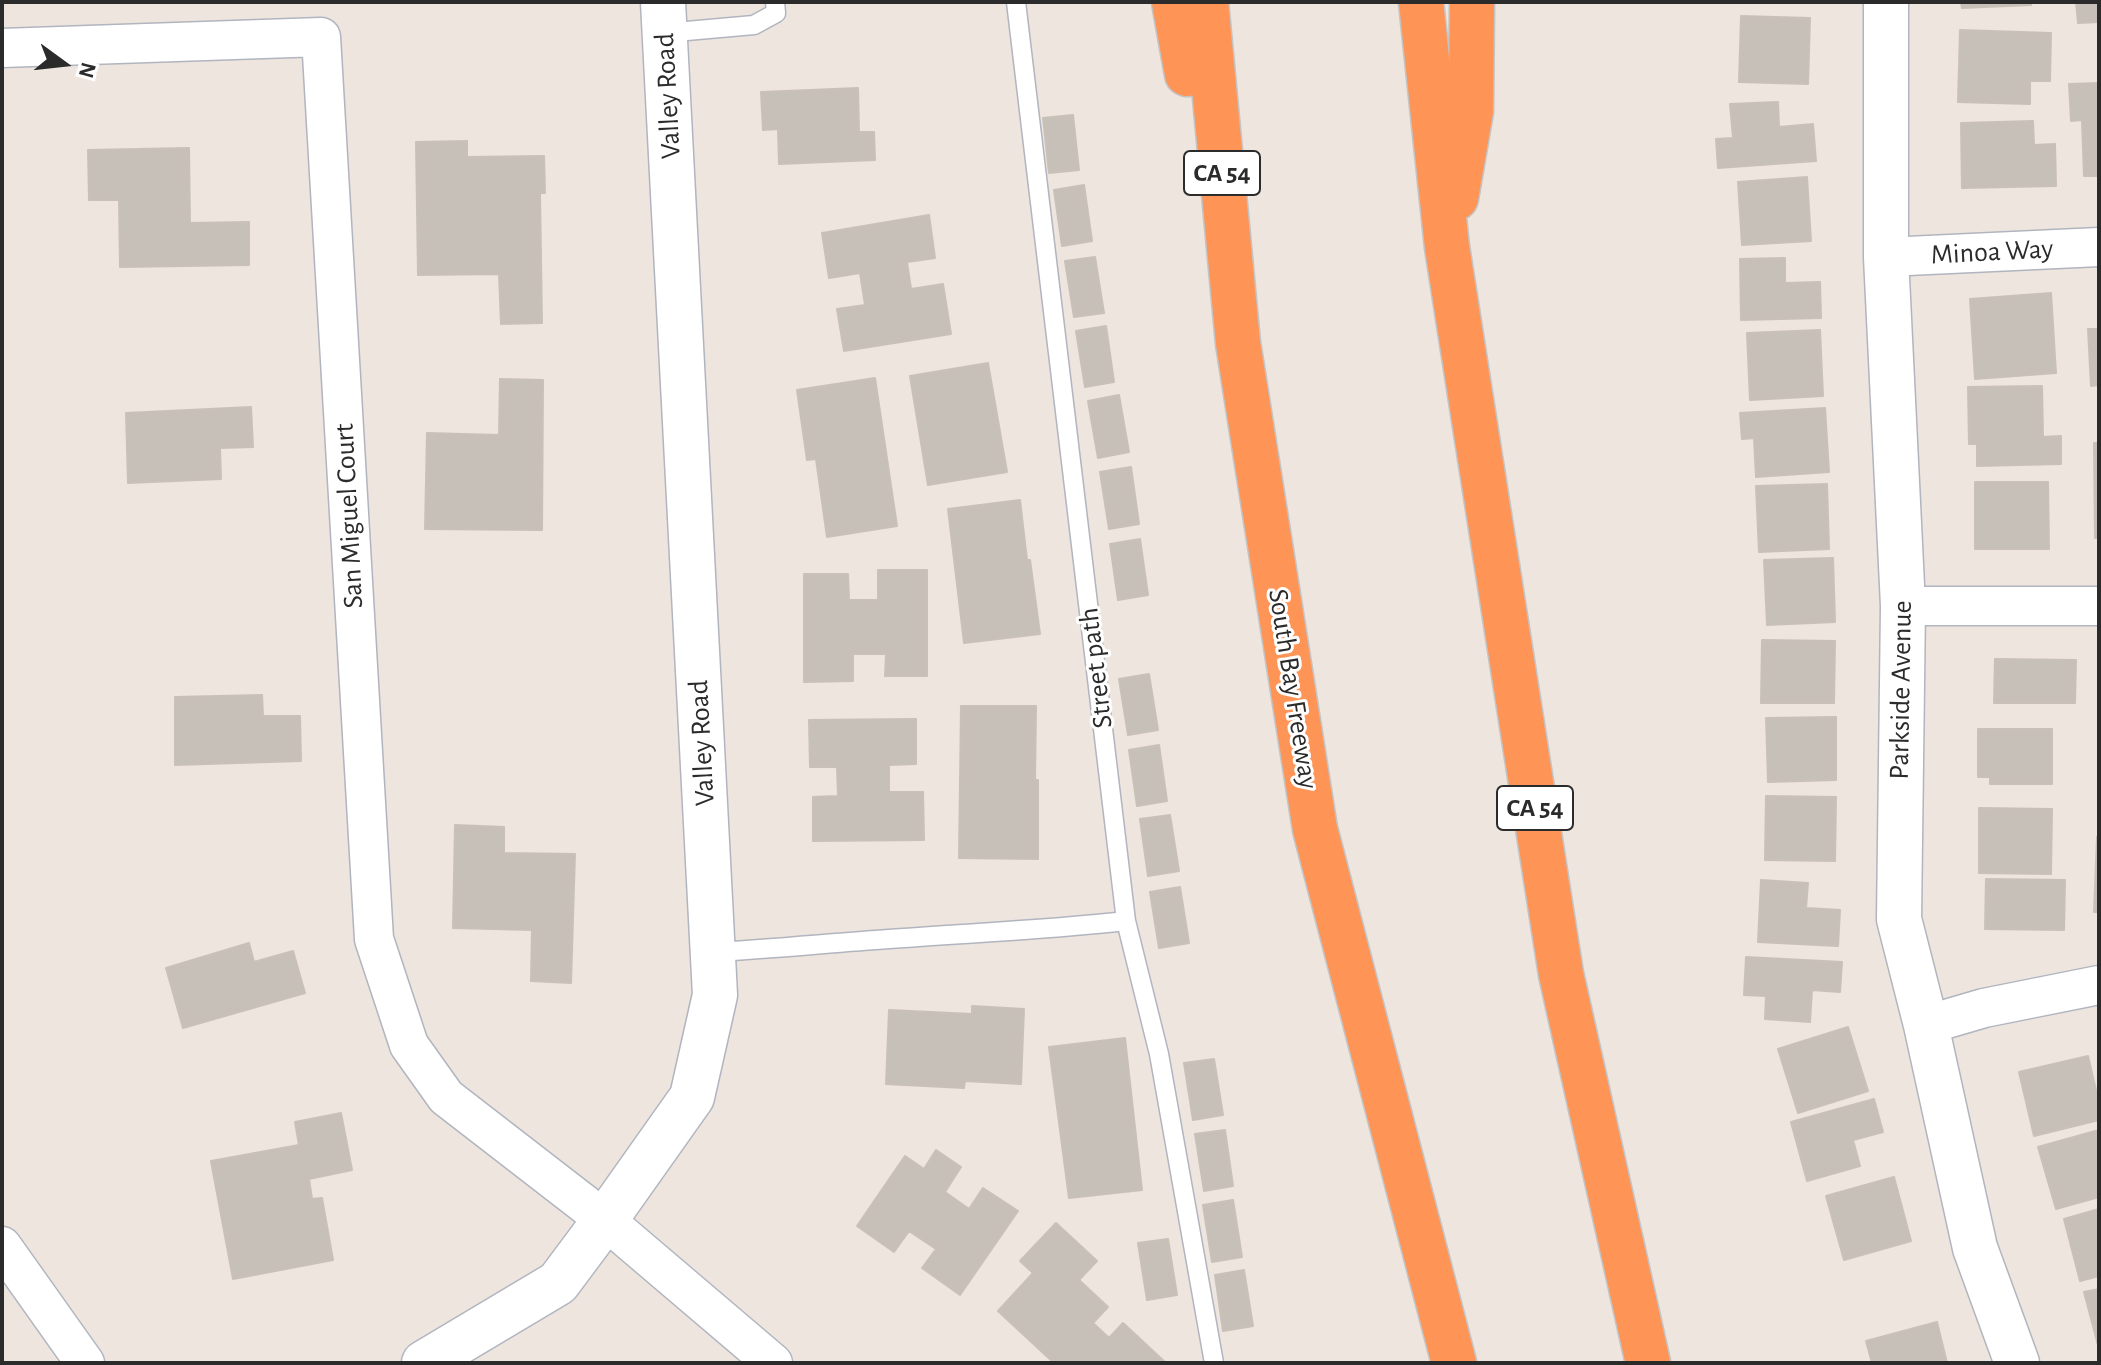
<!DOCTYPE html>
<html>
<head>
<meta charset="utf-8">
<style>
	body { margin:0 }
	#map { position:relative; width:2101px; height:1365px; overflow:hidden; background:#ede5de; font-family:"Alegreya Sans",sans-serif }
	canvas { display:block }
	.frame { position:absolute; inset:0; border:4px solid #2b2b2b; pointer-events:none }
	.north { position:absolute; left:24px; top:24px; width:80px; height:80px; -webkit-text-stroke:6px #fff; paint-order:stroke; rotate:105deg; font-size:22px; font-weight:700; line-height:32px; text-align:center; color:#2b2b2b }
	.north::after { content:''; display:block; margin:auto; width:28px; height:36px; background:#2b2b2b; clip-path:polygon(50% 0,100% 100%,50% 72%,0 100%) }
</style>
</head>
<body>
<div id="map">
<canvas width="2101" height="1365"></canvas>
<div class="frame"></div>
<div class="north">N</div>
</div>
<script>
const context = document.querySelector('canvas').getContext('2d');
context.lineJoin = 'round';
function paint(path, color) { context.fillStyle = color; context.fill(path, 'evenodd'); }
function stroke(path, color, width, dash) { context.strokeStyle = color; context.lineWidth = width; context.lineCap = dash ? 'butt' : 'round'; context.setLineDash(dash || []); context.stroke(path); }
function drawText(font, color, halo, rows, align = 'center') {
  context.font = font + ' "Alegreya Sans",sans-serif'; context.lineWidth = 6; context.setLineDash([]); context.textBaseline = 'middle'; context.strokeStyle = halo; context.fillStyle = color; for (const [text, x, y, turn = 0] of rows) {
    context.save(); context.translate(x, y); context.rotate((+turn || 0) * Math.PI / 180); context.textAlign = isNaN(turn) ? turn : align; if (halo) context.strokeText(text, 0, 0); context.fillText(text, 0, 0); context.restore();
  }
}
const building = new Path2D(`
	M1961,2H2031V5L1962,8Z
	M2076,2H2099V22L2078,23Z
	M1741,16L1810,18L1808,84L1739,82Z
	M1960,30L2051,33L2050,81H2030V104L1958,102Z
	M2099,83V176H2084L2082,120L2071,121L2069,84Z
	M858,88L859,132H874L875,160L779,164L778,129L763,130L761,92Z
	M1778,102L1779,127L1813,124L1816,161L1718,168L1716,139L1733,138L1730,104Z
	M1073,115L1079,170L1049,173L1043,118Z
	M2033,121L2034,145L2055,144L2056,186L1962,188L1961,123Z
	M467,141V157L544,156L545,193H540L542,323L501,324L499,274L418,275L416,142Z
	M189,148L190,223L249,222V265L120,267L119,200H89L88,150Z
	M1807,177L1811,241L1742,245L1738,182Z
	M1084,185L1092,241L1062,246L1054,190Z
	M929,215L935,258L907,262L911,289L943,284L951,334L844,351L837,309L865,305L860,273L829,278L822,233Z
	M1095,257L1104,313L1074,317L1065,261Z
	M1785,258V283L1820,282L1821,318L1741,320L1740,259Z
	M2051,293L2056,373L1975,379L1970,299Z
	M1106,326L1114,382L1085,387L1076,331Z
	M2088,329H2099V385L2091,386Z
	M1820,330L1823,396L1750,400L1747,333Z
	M988,363L1007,472L928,485L910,376Z
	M875,378L897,526L827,537L816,459L807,460L797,390Z
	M500,379L543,380L542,530L425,529L427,433L499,435Z
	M2042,386L2043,437L2061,436V464L1977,466V444H1969L1968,387Z
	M1119,395L1129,452L1098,458L1088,401Z
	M251,407L253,447L220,448L221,479L128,483L126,413Z
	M1825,408L1829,472L1756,477L1754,438L1742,439L1740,413Z
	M2094,443H2099V538H2095Z
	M1131,467L1139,524L1109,529L1100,472Z
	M1975,482H2048L2049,549H1975Z
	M1827,484L1829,549L1759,552L1756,486Z
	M1020,500L1027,560H1030L1040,634L964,643L948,509Z
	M1140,539L1148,595L1118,600L1110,544Z
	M1833,558L1835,622L1767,625L1764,560Z
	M878,570H927V676H885L886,654H853V681L804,682V574H848L849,600H878Z
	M1762,640L1835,641L1834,703H1761Z
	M1995,659L2076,660L2075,703H1994Z
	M1149,674L1158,730L1128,735L1119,679Z
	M262,695L263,716H300L301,761L175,765V697Z
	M961,706H1036L1035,780H1038V859L959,858Z
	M1836,717V780L1768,782L1766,718Z
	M916,719V764L889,765V792H923L924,840L813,841V797L838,796L837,767H810L809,720Z
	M1978,729H2052V784H1990V777H1978Z
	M1159,745L1167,801L1137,806L1129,750Z
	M1766,796L1836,797L1835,861L1765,860Z
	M1979,808L2052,809L2051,874L1979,873Z
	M1170,815L1179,871L1148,876L1140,819Z
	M455,825L504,827V853L575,854L571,983L531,981L532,930L453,928Z
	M2097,837H2099V912H2094Z
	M1986,879L2065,880L2064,930L1985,929Z
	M1761,880L1808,883L1806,908L1840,910L1838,946L1758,942Z
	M1180,887L1189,943L1159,948L1150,892Z
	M249,943L254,962L293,951L305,993L183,1028L166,968Z
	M1746,957L1842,962L1840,992L1812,990L1810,1022L1765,1019L1766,996L1744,995Z
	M972,1006L1024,1009L1021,1084L965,1081L964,1088L886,1084L889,1010L972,1014Z
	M1848,1027L1868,1091L1798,1113L1778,1049Z
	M1125,1038L1142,1190L1069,1198L1049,1047Z
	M2088,1056L2099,1103V1120L2034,1136L2019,1072Z
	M1214,1059L1223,1115L1193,1120L1184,1063Z
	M1874,1099L1883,1132L1853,1140L1860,1166L1807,1181L1791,1122Z
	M341,1113L352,1170L309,1179L312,1199L322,1198L333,1260L233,1279L211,1161L299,1145L295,1122Z
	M1225,1130L1233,1186L1204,1191L1195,1134Z
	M2099,1130V1197L2056,1209L2038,1147Z
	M936,1150L961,1167L945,1192L969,1209L983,1188L1018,1211L960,1295L922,1268L936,1249L909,1231L894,1252L857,1226L905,1156L924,1169Z
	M1894,1177L1911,1241L1844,1260L1826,1196Z
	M1233,1200L1242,1257L1212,1262L1203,1205Z
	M2099,1209V1276L2080,1281L2064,1219Z
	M1056,1223L1097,1261L1079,1280L1108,1307L1093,1323L1109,1338L1123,1323L1166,1363H1054L998,1311L1033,1273L1020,1261Z
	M1168,1239L1177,1295L1147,1300L1138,1243Z
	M1244,1270L1253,1326L1223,1331L1215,1275Z
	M2099,1289V1349L2084,1292Z
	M1937,1322L1947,1363H1872L1866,1341Z`);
paint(building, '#c6c0b9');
stroke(building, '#c9c1b7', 2);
const service = new Path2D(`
	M1016,2L1126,921L1159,1054L1214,1363
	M664,33L754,25L776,13L775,2
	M712,952C771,949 830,943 889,939C968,933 1047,930 1126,921`);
const minor = new Path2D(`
	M2,48L321,37L374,939L409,1045L446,1097L605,1220L773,1363
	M1886,257L2099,247
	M1903,606H2099
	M1926,1025L1984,1008L2099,985
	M2,1246L85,1363`);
const tertiary = new Path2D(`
	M424,1363L558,1283L605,1220L692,1097L715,995L663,2`);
const secondary = new Path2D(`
	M1886,2V257L1903,606L1899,919L1926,1025L1975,1248L2017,1363`);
const motorway = new Path2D(`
	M1174,2L1187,74
	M1206,2L1238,343L1315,829L1454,1363
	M1421,2L1447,247L1561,974L1648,1363
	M1456,198L1471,111L1472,2`);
stroke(service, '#b1b5bf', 21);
stroke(minor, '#b1b5bf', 41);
stroke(tertiary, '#b1b5bf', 47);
stroke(secondary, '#b1b5bf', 47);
stroke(motorway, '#c4c4c4', 47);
stroke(service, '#fff', 18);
stroke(minor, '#fff', 38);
stroke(tertiary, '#fff', 44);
stroke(secondary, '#fff', 44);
stroke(motorway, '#ff9457', 44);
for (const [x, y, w] of [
	[1222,173,76],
	[1535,808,76]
]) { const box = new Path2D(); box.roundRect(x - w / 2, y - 22, w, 44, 6); context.fillStyle = '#fff'; context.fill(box); stroke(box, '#2b2b2b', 2); }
drawText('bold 26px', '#2b2b2b', null, [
	["CA 54",1222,173],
	["CA 54",1535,808]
]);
drawText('28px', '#2b2b2b', '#fff', [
	["Valley Road",668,96,-93],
	["Minoa Way",1992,252,-3],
	["San Miguel Court",349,516,-93],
	["Street path",1096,668,-97],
	["South Bay Freeway",1293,689,81],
	["Parkside Avenue",1901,690,-89],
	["Valley Road",702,743,-93]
]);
</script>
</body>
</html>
